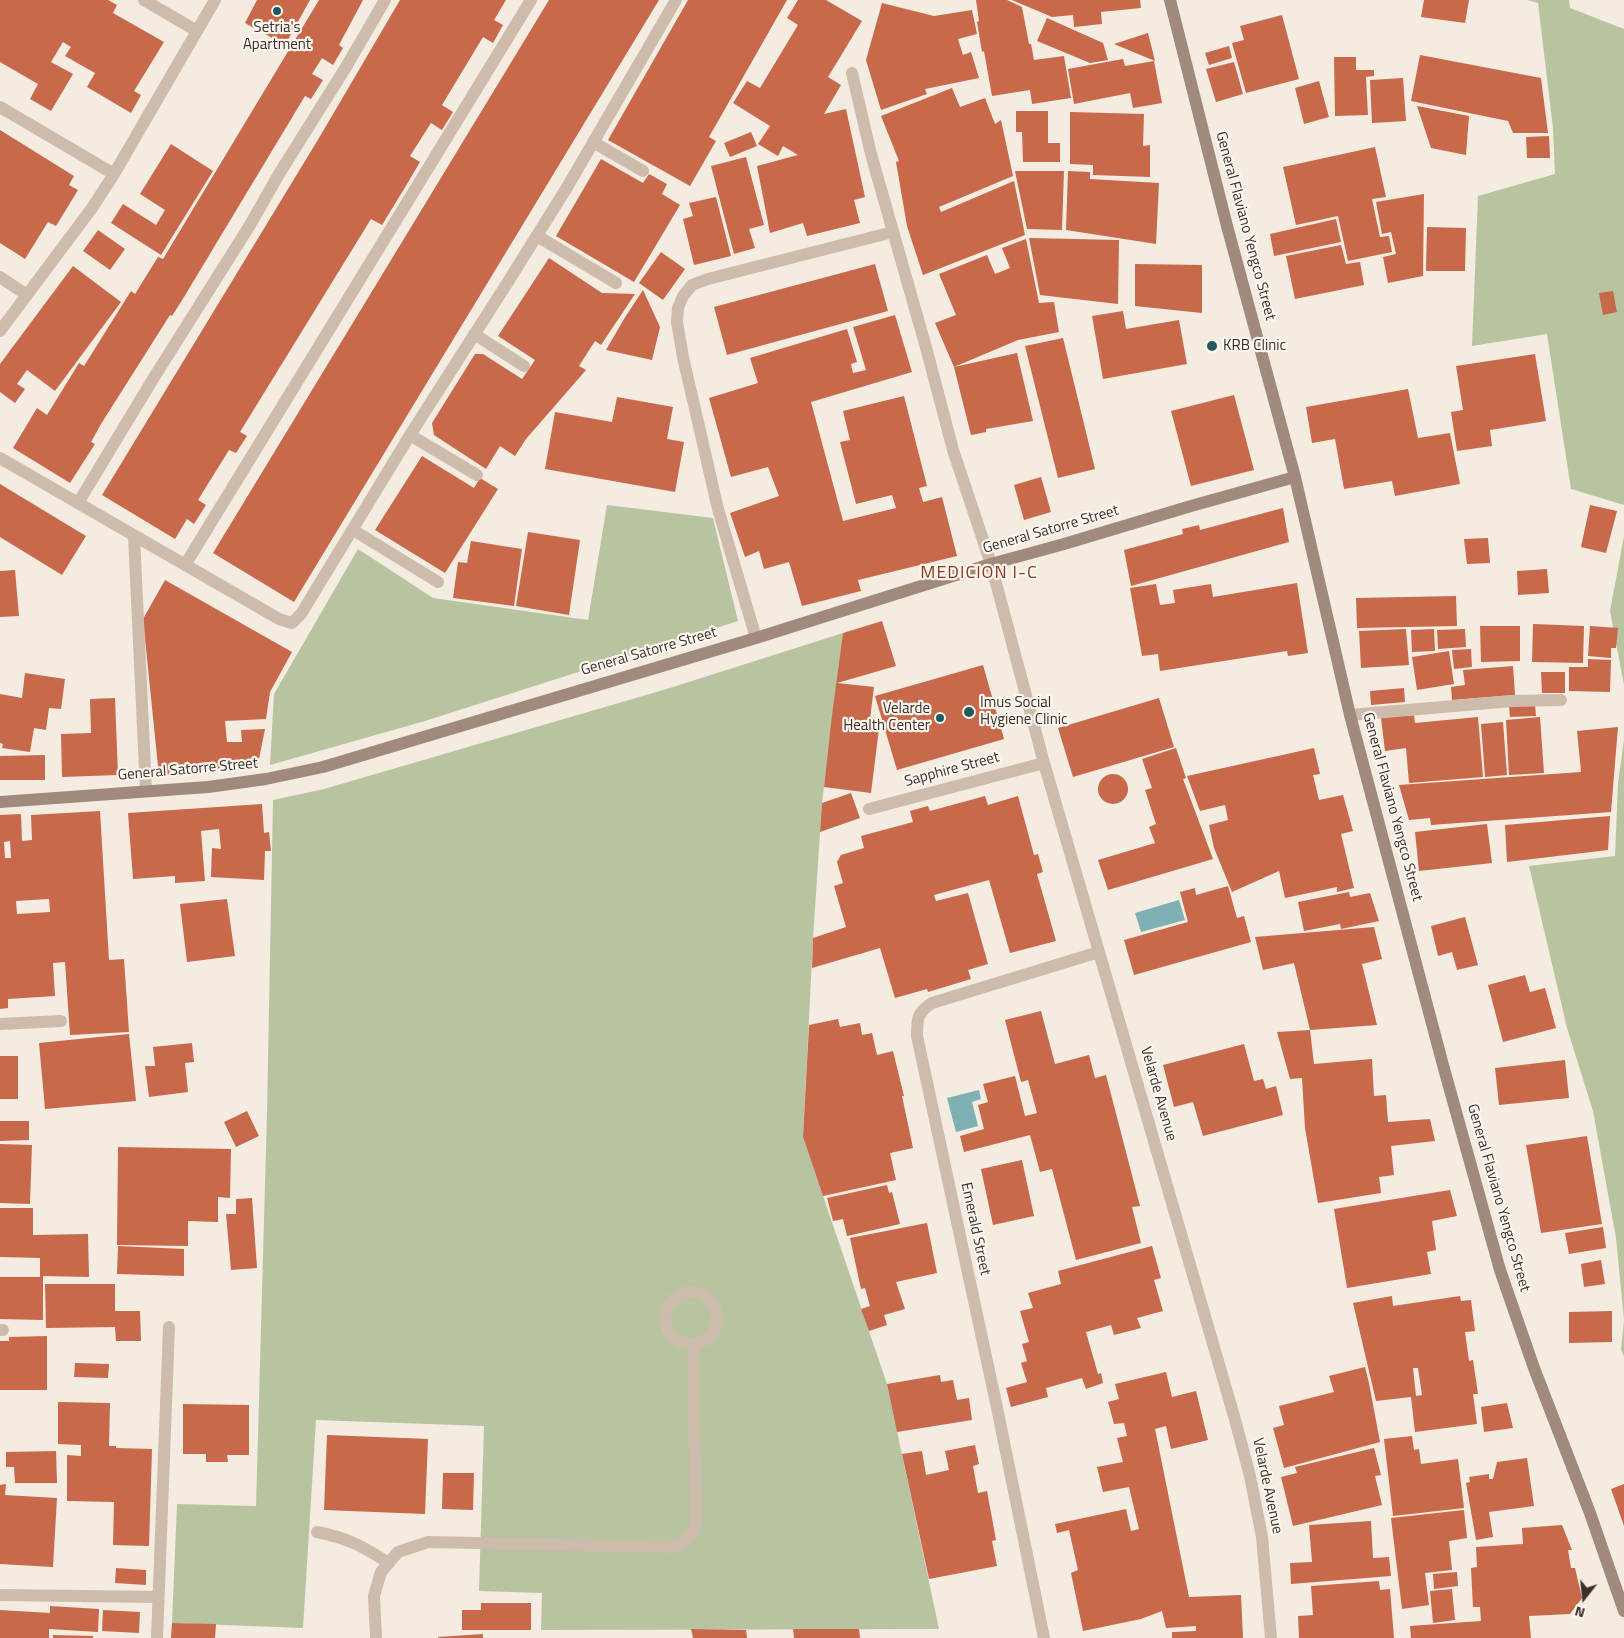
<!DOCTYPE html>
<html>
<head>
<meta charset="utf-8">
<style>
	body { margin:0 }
	#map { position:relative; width:1624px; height:1638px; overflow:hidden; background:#f4ebe1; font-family:"Titillium Web",sans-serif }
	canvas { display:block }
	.north { position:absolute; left:1559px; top:1573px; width:50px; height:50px; -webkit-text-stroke:4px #fbf5ee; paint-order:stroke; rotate:196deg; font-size:14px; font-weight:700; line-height:20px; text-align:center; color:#3b302b }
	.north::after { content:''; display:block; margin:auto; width:18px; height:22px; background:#3b302b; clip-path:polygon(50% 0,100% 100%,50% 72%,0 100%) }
</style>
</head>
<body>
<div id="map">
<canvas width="1624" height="1638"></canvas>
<div class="north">N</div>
</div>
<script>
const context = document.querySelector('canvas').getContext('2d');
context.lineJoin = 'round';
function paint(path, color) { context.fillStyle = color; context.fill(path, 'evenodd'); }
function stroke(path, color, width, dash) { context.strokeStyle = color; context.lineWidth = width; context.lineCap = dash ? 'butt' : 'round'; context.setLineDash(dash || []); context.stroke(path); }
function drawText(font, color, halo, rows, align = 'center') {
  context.font = font + ' "Titillium Web",sans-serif'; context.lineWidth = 4.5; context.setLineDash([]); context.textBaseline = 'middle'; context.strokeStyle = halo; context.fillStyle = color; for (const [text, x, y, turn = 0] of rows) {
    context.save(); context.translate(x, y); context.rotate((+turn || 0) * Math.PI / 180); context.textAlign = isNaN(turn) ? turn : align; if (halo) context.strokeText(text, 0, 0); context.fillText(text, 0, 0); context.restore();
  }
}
paint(new Path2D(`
	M1527,0H1569L1570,8L1624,29V505L1571,489L1547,334L1472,346L1478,196L1555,174L1553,128L1538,3Z
	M607,505L713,518L738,621L425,721L270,765L274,694L358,549L433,598L588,620Z
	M1624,536V685L1610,611Z
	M843,633L822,803L813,938L803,1137L887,1384L939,1629L541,1630L542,1593L479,1591L484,1426L316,1420L303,1628L172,1623L177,1504L256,1506L267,1113L273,800L324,789L670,688Z
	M1624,740V1356L1621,1350L1624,1320L1616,1238L1593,1111L1567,1028L1529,866L1615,856L1618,783Z`), '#b8c4a0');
paint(new Path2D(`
	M1179,900L1185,920L1141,932L1135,913Z
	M979,1090L981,1099L972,1102L978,1126L956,1132L947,1098Z`), '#7fb0b2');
paint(new Path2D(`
	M0,0H108L117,5L113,13L164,42L134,91L141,95L131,113L87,87L95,73L65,56L71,47L63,42L51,62L73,74L51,111L30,99L38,84L0,62Z
	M257,0H310L285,45L245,23Z
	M319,0H363L339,45L343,48L333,65L322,58L312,74L323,80L311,99L305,96L184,297L172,316L170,315L101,424L91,442L95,444L70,483L13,448L37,408L47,415L79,363L84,366L131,291L135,294L158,257L163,259Z
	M400,0H506L494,20L503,25L493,43L483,37L442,105L453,112L442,130L431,123L410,156L420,162L404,189L382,225L371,219L240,432L247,436L236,453L229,450L198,500L206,505L194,524L187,519L175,539L102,495L319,138Z
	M549,0H659L294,602L213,553Z
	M688,0H787L709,137L716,141L690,186L608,140Z
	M798,0H826L862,21L828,77L841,85L824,114L846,109L865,197L854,200L860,223L807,236L803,223L770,233L757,166L798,155L783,146L778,156L758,144L770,126L733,103L747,81L760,88L798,25L787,18Z
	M976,0H1007L1022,7L1029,44H1031L1034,60L1064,56L1071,98L1032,104L1030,90L992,96L984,51L982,52L977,22L979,21Z
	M1012,0H1140L1141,8L1101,12L1102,24L1074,27L1073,15L1052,17Z
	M1424,0H1469L1465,23L1421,17Z
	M882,3L934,16L972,10L977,34L958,39L963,55L971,52L979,78L925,89L927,94L881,110L866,60Z
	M1282,15L1299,79L1246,93L1232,43L1244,40L1240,26Z
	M1047,18L1103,43L1108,60L1090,63L1037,41Z
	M1148,33L1155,61L1114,44Z
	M1229,46L1232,58L1209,65L1205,53Z
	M1420,55L1541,78L1548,133H1513L1508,121L1411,101Z
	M1334,57H1356V70H1374V76L1366,77L1368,115L1335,116Z
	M1123,59L1125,66L1154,61L1162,103L1133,108L1130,93L1074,104L1068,69Z
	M1234,62L1243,94L1216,102L1206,69Z
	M1403,78L1406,121L1372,123L1370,80Z
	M1319,81L1329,117L1304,124L1295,88Z
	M952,88L960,107L985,98L995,124L1001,120L1013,176L939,207L941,212L1014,181L1025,235L923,275L907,226L896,162L899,161L881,116Z
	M1417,106L1469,116L1466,155L1431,148Z
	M1016,111H1048V143H1060V162H1023L1022,132H1016Z
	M1070,112L1144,114L1143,146L1150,145V177L1093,175V165L1070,164Z
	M0,130L74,176L69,185L78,190L56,226L48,222L25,259L0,243Z
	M751,132L757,146L730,157L724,143Z
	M1549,136L1550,158H1527L1526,137Z
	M171,144L213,171L161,255L111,223L123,204L156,225L165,210L140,194Z
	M1375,147L1386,197L1372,199L1380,237L1389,236L1392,252L1348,261L1338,216L1296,225L1283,167Z
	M746,157L764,225L749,229L755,248L734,254L711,166Z
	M601,159L643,183L649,174L667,184L662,194L680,205L634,282L556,236Z
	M1015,171H1064L1062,230L1027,229Z
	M1068,171L1090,172V179L1159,183L1156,244L1066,230Z
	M1424,194L1423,276L1388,283L1383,257L1396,254L1391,232L1382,234L1376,202Z
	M716,197L731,256L694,265L683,219L693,216L689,203Z
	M1336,219L1341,242L1274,256L1270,234Z
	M1427,227L1466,228L1465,271H1426Z
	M98,230L125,249L110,270L83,251Z
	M1029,238L1119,240L1118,304L1040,295Z
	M1026,239L1039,303L1054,302L1059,332L1018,340L954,367L935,323L956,315L939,274L987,255L995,274L1010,268L1002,248Z
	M1341,245L1346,264L1360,262L1364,285L1295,299L1286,256Z
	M661,252L685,269L663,300L639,283Z
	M549,258L602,293L635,294L601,345L595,341L579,366L586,370L526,439L515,456L500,446L486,469L434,435L432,423L475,354H483L522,379L535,360L498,336Z
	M875,264L888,311L727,355L714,307Z
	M1135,264L1202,265V313L1135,306Z
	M73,266L121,302L55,391L27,370L17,384L25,389L15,403L0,392V364Z
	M643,290L660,327L652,360L606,350L624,319Z
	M1613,291L1617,312L1603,315L1599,293Z
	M1123,311L1126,329L1179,320L1187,364L1103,379L1092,316Z
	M895,315L912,372L811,402L843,521L896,508L892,495L856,504L840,442L850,440L843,411L904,396L927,486L919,488L923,502L942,497L957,556L858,580L861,591L802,606L789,562L764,569L759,551L745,557L730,513L779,496L768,467L731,477L709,398L758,383L750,358L847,329L857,362L851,364L853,373L866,370L853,327Z
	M1063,338L1095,469L1058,478L1025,346Z
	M1017,353L1033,421L986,429V432L971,435L954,367Z
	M1535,354L1546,421L1490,430L1492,446L1457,451L1451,412L1463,410L1456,366Z
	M1408,389L1418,438L1450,433L1460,484L1395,496L1392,481L1344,489L1335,439L1312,443L1306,407Z
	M1234,395L1254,470L1191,486L1171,411Z
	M617,397L673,407L667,439L684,442L675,492L545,469L555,412L612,422Z
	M422,456L474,488L480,478L498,489L445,573L375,530Z
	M1041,477L1051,512L1024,520L1014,485Z
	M0,484L86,536L62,575L0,537Z
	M1590,505L1617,511L1606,553L1581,547Z
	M1283,508L1289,542L1131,586L1124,550L1183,534L1182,529L1199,525L1200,530Z
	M528,532L580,540L569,615L516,606Z
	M1488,538L1490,563L1467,564L1464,539Z
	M471,541L522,549L514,606L453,598L458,562L467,563Z
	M1547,569L1549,593L1518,595L1517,571Z
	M15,570L19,616L0,617V571Z
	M165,580L292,652L270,692L266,719L225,721L227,742H242L241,730L265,729L258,764L159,776L143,619Z
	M1297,583L1308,653L1288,656L1287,651L1160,671L1158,654L1142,656L1130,588L1156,584L1160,605L1175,603L1173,590L1211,584L1213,597Z
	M1456,596L1457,626L1357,628L1356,598Z
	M882,621L896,666L837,683L874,687L870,719L880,721L871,793L824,787L832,715L843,633Z
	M1533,624L1584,626L1583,663L1532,662Z
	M1480,626H1520V661L1481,662Z
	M1590,626L1618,628L1616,648H1611V658L1588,656Z
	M1406,629L1409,665L1361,668L1359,631Z
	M1434,629L1435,651L1412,652L1411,630Z
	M1465,629L1466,647L1438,649L1437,630Z
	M1471,649L1472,667L1454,669L1452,650Z
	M1449,651L1454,684L1417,690L1412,657Z
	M1588,659L1611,660L1610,692L1569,691V667H1588Z
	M983,665L1004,739L897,770L875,696Z
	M1513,666L1515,695L1452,700L1451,687L1465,685L1463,670Z
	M1541,672H1565V693H1542Z
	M25,673L65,679L61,709L49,708L46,730L34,728L30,752L2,748L3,744L0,743V694L22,698Z
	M1404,688L1405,702L1371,705L1370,691Z
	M115,698L118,775L62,777L61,734L91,733L90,699Z
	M1159,698L1174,747L1073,777L1058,728Z
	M1535,704L1536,716L1510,717L1509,706Z
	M1414,715L1415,723L1478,717L1483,777L1409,783L1406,748L1385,751L1381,718Z
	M1540,717L1544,773L1509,775L1506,720Z
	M1503,722L1507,775L1485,777L1481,724Z
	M1618,727L1611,812L1431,825L1430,818L1409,820L1399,785L1581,772L1577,731Z
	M1176,748L1186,778L1183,779L1213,859L1108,890L1098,860L1155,843L1149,827L1156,824L1145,790L1152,788L1142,759Z
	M1314,748L1320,774L1313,775L1319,800L1343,795L1353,831L1341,834L1354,888L1337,892V887L1285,898L1279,871L1232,892L1214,848L1209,825L1228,820L1225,805L1200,811L1187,776Z
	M45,755V780H0V756Z
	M1098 789a15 15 0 1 1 30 0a15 15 0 1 1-30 0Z
	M851,793L860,818L820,832L822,803Z
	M985,796L988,805L1018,796L1034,855L1038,854L1043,872L1037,874L1056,941L1010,953L989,880L934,895L936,901L968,893L988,964L968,970L971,979L928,992L927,989L895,998L880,948L812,968L813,938L846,927L834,886L843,883L837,862L841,855L864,848L861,836L913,822L910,811L928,806L930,811Z
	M262,804L264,833L269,832L271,851H265L264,880L211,877L212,848L221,849L219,829L201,831L205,881L175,883V876L133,879L128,813Z
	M100,811L109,960L124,959L129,1032L70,1035L65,962L53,963L55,996L8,999V1008L0,1009V815L21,814L22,841L32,840L31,815ZM10,841L11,858H5L4,842ZM49,899L50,912L17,914L16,901Z
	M1610,816L1608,850L1507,862L1505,825Z
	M1487,824L1492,863L1419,871L1415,832Z
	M1228,886L1237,918L1244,916L1251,942L1134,975L1124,940L1188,922L1180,892L1195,888L1196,895Z
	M1349,892L1350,897L1370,893L1379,921L1341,929L1340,924L1304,931L1298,902Z
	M227,899L235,956L187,962L180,904Z
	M1465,917L1478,965L1457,970L1452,952L1438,956L1431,926Z
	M1374,927L1382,959L1362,964L1377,1025L1310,1030L1314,1064L1372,1059L1374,1096L1386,1095L1388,1122L1430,1119L1435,1141L1391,1146L1394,1175L1379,1177L1381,1193L1318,1203L1305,1128L1302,1078L1290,1079L1277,1032L1310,1030L1294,963L1263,970L1255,937Z
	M1525,975L1530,992L1545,988L1556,1028L1503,1042L1488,985Z
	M1041,1011L1055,1064L1089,1055L1095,1078L1106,1075L1140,1206L1132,1207L1141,1243L1076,1260L1052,1169L1040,1172L1030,1135L964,1152L960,1136L984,1129L978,1105L988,1102L983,1084L1015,1076L1025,1116L1037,1113L1028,1080L1021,1082L1005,1020Z
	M838,1019L840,1027L860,1023L862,1035L872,1033L877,1055L893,1051L904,1096H902L913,1148L890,1153L896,1180L823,1196L803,1137L809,1025Z
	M129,1034L136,1101L45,1109L39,1043Z
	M192,1043L194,1062L185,1063L188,1092L149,1097L145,1066H155L153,1047Z
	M1244,1044L1254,1081L1263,1079L1266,1089L1276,1086L1283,1115L1203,1136L1193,1102L1174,1107L1163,1065Z
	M0,1056H18V1099H0Z
	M1565,1060L1569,1098L1499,1105L1495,1068Z
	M247,1111L259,1136L236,1147L224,1122Z
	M0,1121H29V1140L0,1141Z
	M1587,1136L1602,1224L1541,1233L1526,1145Z
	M0,1144L32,1145L30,1204L0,1203Z
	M118,1147L231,1149L230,1198L218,1197V1222L188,1221V1246L117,1245Z
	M1022,1160L1034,1216L993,1225L981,1169Z
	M887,1185L889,1193L892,1192L900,1224L847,1236L843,1219L833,1221L827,1198Z
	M1450,1190L1457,1216L1432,1221L1436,1250L1427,1252L1431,1274L1347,1288L1334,1209Z
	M252,1198L257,1268L231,1270L226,1214H236V1199Z
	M0,1208H33V1235L88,1234L89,1277L43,1276V1320L0,1319V1277H40V1258L0,1257Z
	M927,1223L937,1273L896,1282L905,1309L884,1315L887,1325L869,1331L861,1309L870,1306L865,1288L861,1289L850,1238Z
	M1603,1227L1606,1248L1569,1254L1565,1233Z
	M118,1246L184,1249V1276L117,1274Z
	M1152,1246L1161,1278L1154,1280L1163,1311L1137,1318L1141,1328L1114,1335L1111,1325L1086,1332L1098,1374L1101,1373L1103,1383L1086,1389L1082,1378L1046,1388L1048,1397L1011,1407L1006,1388L1027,1382L1021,1363L1027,1361L1022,1344L1029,1342L1020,1311L1033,1308L1028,1293L1061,1284L1058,1271Z
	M1601,1260L1605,1284L1584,1287L1581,1264Z
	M45,1284H115V1311H140L141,1341H116L115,1327L46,1328Z
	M1392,1296L1393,1306L1460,1296L1461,1301L1471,1300L1475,1331L1465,1332L1469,1361L1473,1360L1478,1394H1473L1477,1424L1415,1432L1411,1397L1376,1401L1353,1303ZM1413,1368H1418L1422,1395L1416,1396Z
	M1612,1311V1342L1569,1343V1312Z
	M47,1336V1390H0V1341H9V1337Z
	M75,1363L109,1364L108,1378L74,1377Z
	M1365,1367L1369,1383L1380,1442L1284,1468L1273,1428L1284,1425L1279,1406L1334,1392L1329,1376Z
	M1166,1372L1172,1397L1196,1391L1208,1440L1171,1449L1166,1426L1155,1429L1189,1597L1241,1595L1243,1638H1172V1632L1196,1631V1626L1166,1628L1162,1611L1141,1619L1083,1631L1071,1573L1078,1570L1069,1530L1057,1533L1055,1524L1126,1509L1131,1531L1139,1529L1129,1487L1103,1492L1097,1467L1123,1462L1117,1438L1127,1436L1124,1423L1114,1424L1108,1402L1119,1399L1115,1384Z
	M940,1375L941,1382L953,1380L957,1400L969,1398L972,1420L897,1432L887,1384Z
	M58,1402L110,1403L109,1446H116V1448L152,1449L149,1546L113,1545L114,1502L67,1501V1455L81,1456V1445L58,1444Z
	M1507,1403L1513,1428L1484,1432L1481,1407Z
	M183,1404L249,1405V1455H227L228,1462H206V1454H183Z
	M327,1435L428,1439L425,1514L324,1510Z
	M1412,1436L1414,1450L1419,1449L1421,1464L1458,1459L1464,1508L1393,1516L1384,1439Z
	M975,1445L979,1464L973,1466L978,1493L987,1491L996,1540L992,1541L997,1566L929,1579L902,1454L922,1451L926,1475L949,1470L945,1451Z
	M1374,1448L1381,1475L1375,1476L1382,1505L1293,1526L1281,1477L1297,1473L1295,1467Z
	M56,1451L57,1483H15L14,1467H6V1452Z
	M1527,1458L1534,1506L1489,1512L1493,1537L1476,1540L1466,1483L1470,1482L1469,1477L1489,1474V1479H1493L1497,1462Z
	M443,1473H474L473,1510L442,1509Z
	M6,1484L5,1495L57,1498L53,1567L0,1564V1485Z
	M1624,1484V1526L1611,1489Z
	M1464,1510L1467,1538L1449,1541L1452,1570L1425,1573L1429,1605L1402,1609L1391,1518Z
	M1371,1521L1373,1558L1389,1557L1391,1576L1291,1584L1290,1563L1312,1562L1309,1525Z
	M1562,1525L1572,1550H1568L1571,1568H1575L1582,1598L1570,1614L1529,1616L1531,1638H1411L1410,1626L1481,1621L1480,1607H1473L1471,1568L1477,1567L1476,1547L1523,1544L1522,1528Z
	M116,1568L146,1570V1585L115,1583Z
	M1457,1572L1458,1586L1434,1589L1433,1574Z
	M1379,1581L1380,1590L1390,1589L1394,1638H1299L1298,1616L1313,1615L1311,1586Z
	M1452,1589L1455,1620L1433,1623L1430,1591Z
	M481,1603H531V1630H462V1610H481Z
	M50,1606L99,1609L98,1632L49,1629V1638H0V1610L50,1613Z
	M103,1610L140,1612L139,1633L102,1631Z
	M172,1623L216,1624L215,1638H171Z
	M691,1629L746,1630L747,1638H693Z
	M793,1629H859L860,1638H794Z
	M483,1634V1638H438V1637Z
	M53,1635L93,1636V1638H53Z`), '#c8694b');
stroke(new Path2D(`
	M1350,715L1512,701L1561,700`), '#cdbbac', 12);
stroke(new Path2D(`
	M144,0L197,31
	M852,73L871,154L927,351L953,450L991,564L1044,763L1234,1416L1250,1476L1262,1537L1271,1638
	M0,107L114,174
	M593,142L643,171
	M537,236L616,283
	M0,277L27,295
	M0,331L92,208L114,174L215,0
	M474,334L524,366
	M410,435L477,475
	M0,458L279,619L292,623L301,614L410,435L506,285L566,189L676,0
	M78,503L153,379L250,225L279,174L346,67L385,0
	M353,530L438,582
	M134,536L146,791
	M185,565L531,0
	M756,638L718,509L683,357L677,322L678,308L683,296L692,285L708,279L893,232
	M869,809L1044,763
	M0,1024L61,1021
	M665 1318a26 26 0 1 1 52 0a26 26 0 1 1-52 0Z
	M0,1330H3
	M317,1532C348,1538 362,1546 389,1563
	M0,1595L158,1597
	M157,1638L169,1327
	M376,1638L374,1596L381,1572L398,1552L428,1542L671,1547C688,1542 694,1536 696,1518L693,1345
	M1044,1638L996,1403L917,1036C917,1018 917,1013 932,1003L1099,952`), '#cdbbac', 12);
stroke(new Path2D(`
	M1170,0L1227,226L1295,477L1350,715L1443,1065L1500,1270L1534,1368L1590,1513L1624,1611
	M0,802L208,787L266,779L323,767L756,638L991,564L1064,544L1191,506L1295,477`), '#a18a7d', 12);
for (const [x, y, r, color] of [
	[277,11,5,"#1f5a5e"],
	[1212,346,6,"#1f5a5e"],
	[969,712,6,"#1f5a5e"],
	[940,718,5,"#1f5a5e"]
]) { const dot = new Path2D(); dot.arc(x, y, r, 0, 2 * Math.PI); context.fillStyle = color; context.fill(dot); stroke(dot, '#fbf5ee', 2); }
drawText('15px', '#3b302b', '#fbf5ee', [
	["Setria's",277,28,"center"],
	["Apartment",277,45,"center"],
	["KRB Clinic",1223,346],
	["Imus Social",980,703],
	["Hygiene Clinic",980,720],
	["Velarde",930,709,"right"],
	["Health Center",930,726,"right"]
], 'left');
drawText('15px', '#3b302b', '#fbf5ee', [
	["General Flaviano Yengco Street",1245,226,75],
	["General Satorre Street",1051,530,-16],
	["General Satorre Street",649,652,-16],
	["General Satorre Street",188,770,-5],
	["Sapphire Street",952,770,-15],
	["General Flaviano Yengco Street",1392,807,75],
	["Velarde Avenue",1158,1094,74],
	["General Flaviano Yengco Street",1498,1198,74],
	["Emerald Street",975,1229,78],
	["Velarde Avenue",1267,1486,78]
]);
context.letterSpacing = '1px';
drawText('18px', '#8c3b22', '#fbf5ee', [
	["MEDICION I-C",979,574]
]);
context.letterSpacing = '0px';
</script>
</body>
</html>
